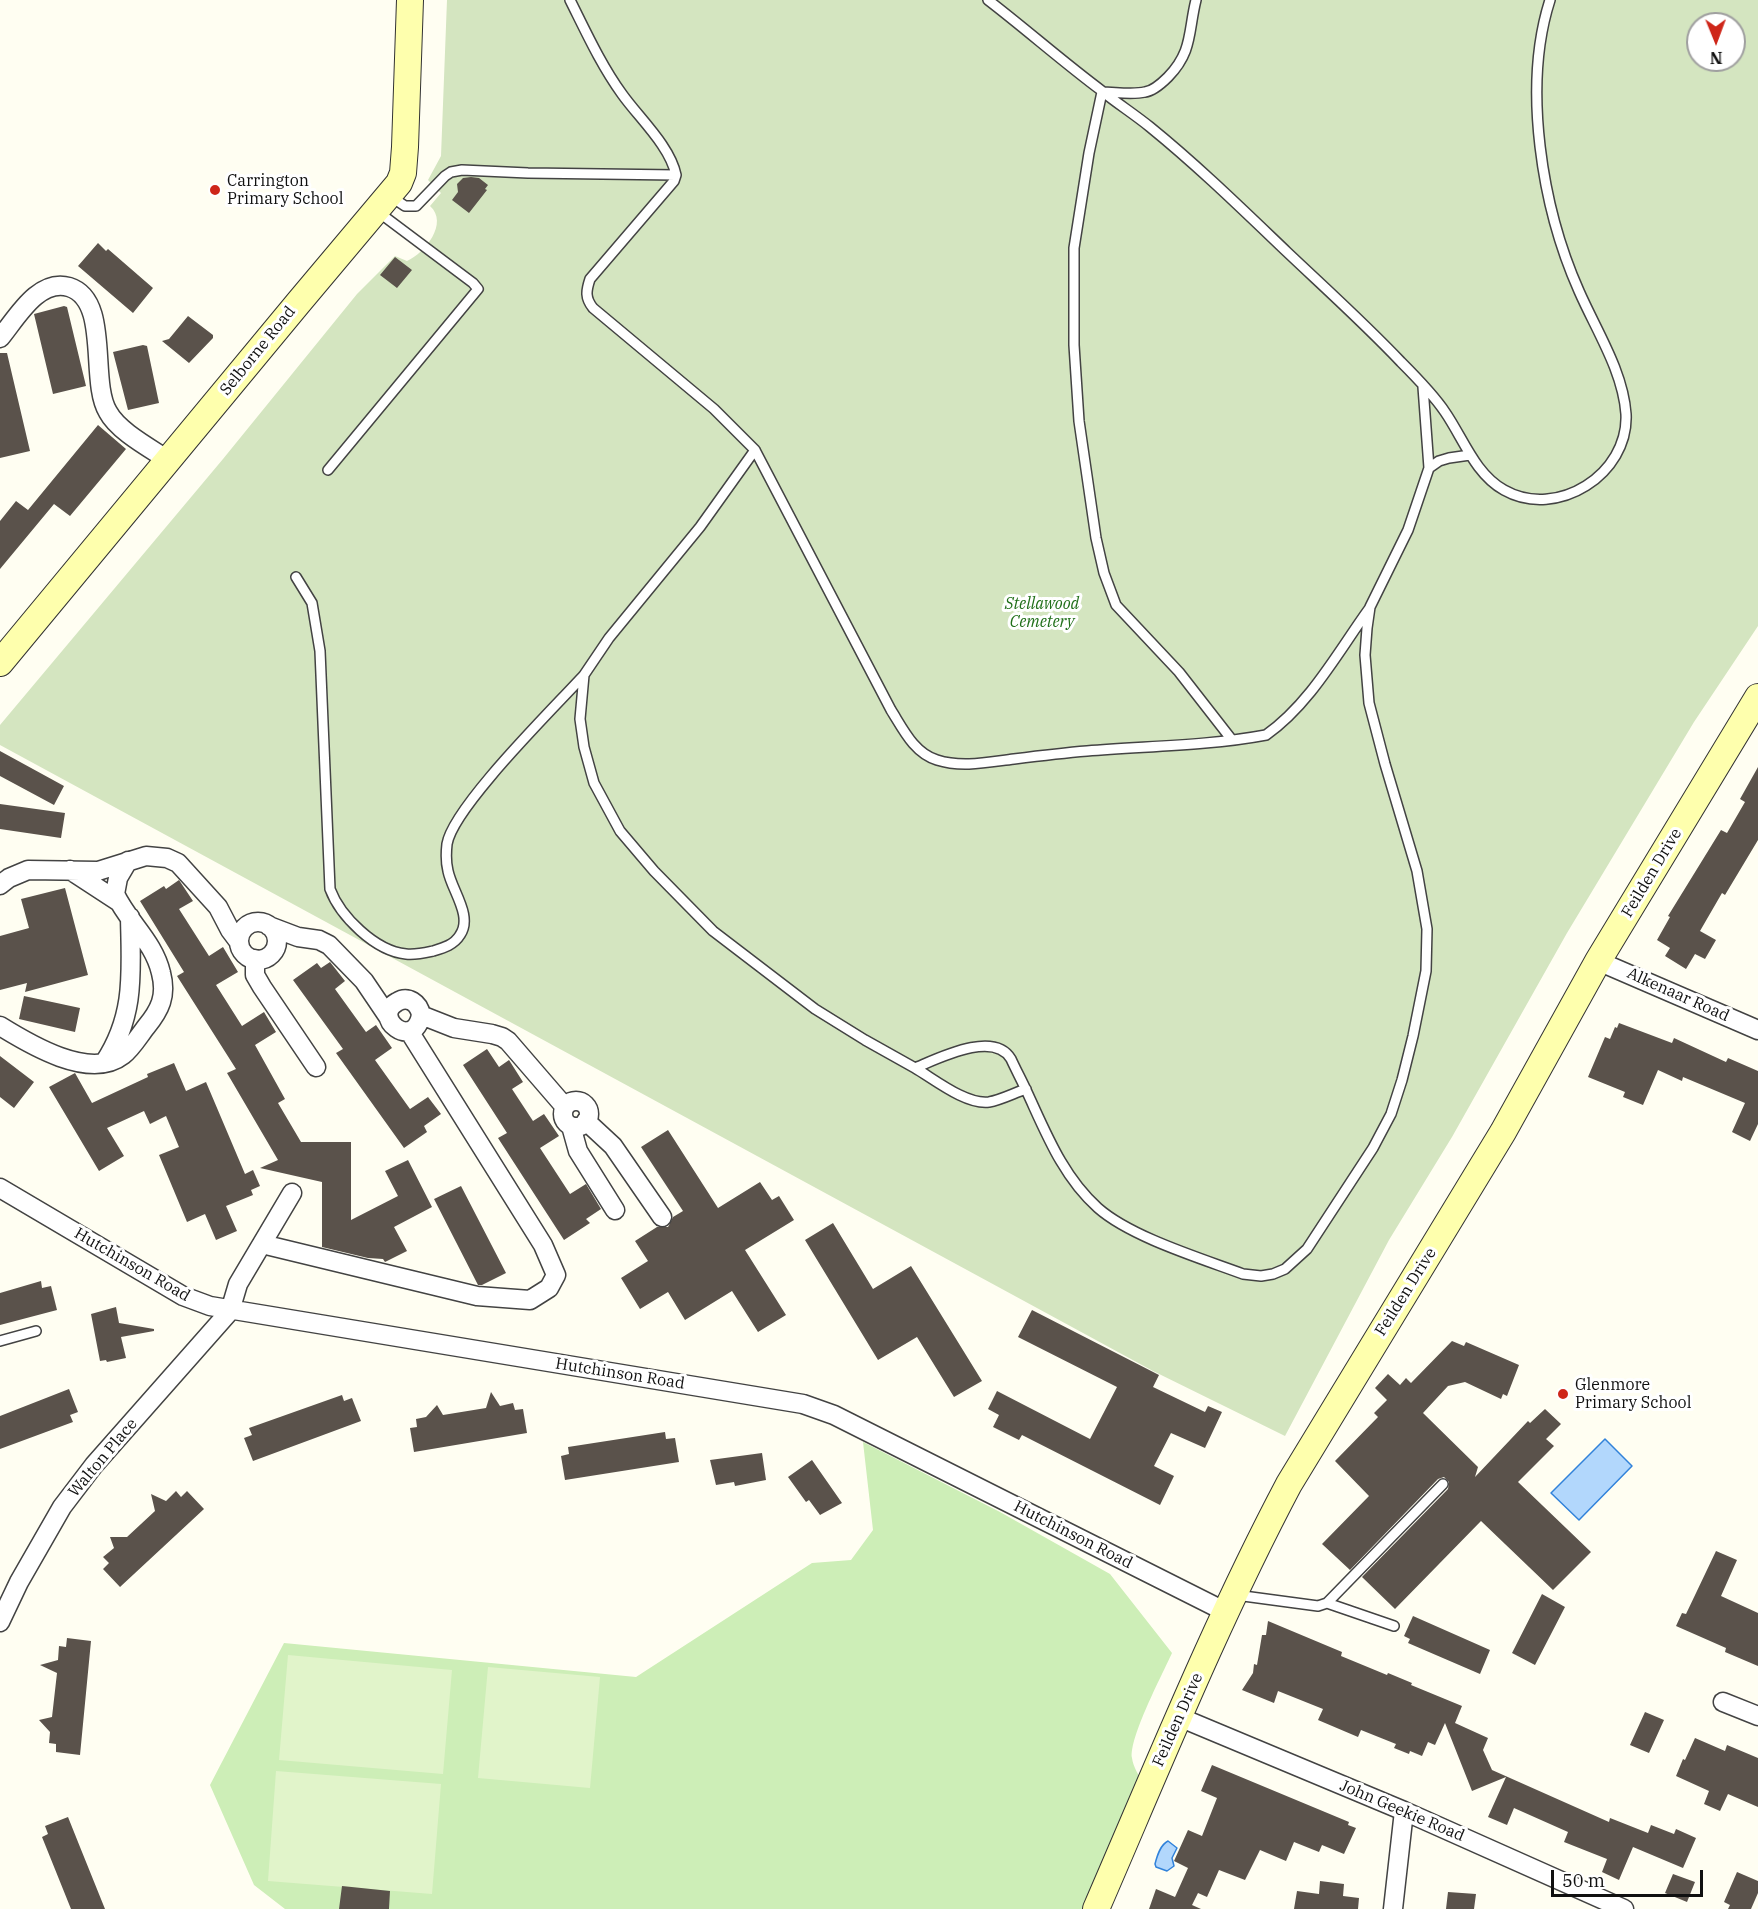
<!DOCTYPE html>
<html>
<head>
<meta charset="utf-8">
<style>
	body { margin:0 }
	#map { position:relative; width:1758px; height:1909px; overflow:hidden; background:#fffef2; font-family:"IBM Plex Serif",serif }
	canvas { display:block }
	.north { position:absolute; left:1686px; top:12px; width:60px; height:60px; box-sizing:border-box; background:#fff; border:2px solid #9f9f9f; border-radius:50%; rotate:179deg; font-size:16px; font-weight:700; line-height:24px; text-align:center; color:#101010 }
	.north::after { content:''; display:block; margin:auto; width:21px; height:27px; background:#ce2619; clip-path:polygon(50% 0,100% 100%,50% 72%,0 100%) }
	.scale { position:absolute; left:1551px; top:1870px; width:152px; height:27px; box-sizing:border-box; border:3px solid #101010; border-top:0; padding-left:8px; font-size:18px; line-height:21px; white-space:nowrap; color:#101010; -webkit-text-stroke:4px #fff; paint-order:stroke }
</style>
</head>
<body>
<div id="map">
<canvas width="1758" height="1909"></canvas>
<div class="north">N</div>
<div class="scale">50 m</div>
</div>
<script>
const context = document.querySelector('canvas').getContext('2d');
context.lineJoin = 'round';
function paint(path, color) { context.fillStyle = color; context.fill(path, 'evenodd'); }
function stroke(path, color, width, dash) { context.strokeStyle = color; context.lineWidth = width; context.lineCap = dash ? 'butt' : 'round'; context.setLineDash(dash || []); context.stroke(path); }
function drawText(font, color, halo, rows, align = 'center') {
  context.font = font + ' "IBM Plex Serif",serif'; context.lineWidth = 6; context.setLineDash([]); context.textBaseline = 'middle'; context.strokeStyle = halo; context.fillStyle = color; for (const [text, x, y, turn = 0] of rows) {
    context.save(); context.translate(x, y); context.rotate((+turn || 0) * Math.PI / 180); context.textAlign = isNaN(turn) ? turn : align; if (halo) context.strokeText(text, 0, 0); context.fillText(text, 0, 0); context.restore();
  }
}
paint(new Path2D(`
	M863,1442L1000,1512L1110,1574L1172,1653C1162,1675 1129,1738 1132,1758C1133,1767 1139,1775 1143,1783L1087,1909H285L254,1885L210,1785L284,1643L636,1677L812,1563L851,1560L873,1530Z`), '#cdeeb7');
paint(new Path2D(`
	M447,0H1758V626L1694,722L1567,933L1452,1137L1389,1240L1285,1436L1153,1371L0,745V725L223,459L357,294L395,256L407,261C425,253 449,223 430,206L441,193L428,180L441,156ZM1698,24H1734V60H1698Z`), '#d4e5c0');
paint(new Path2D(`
	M288,1655L452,1670L443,1774L279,1760Z
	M488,1667L600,1677L590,1788L478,1778Z
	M276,1771L441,1784L432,1894L268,1881Z`), '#e1f4ca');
const water = new Path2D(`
	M1605,1439L1632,1466L1579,1520L1551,1493Z
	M1168,1841L1177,1848L1172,1858L1174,1866L1167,1871L1156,1867L1155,1864C1157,1856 1160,1845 1168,1841Z`);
paint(water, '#b2d7fc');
stroke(water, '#3182da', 1.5);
paint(new Path2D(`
	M471,177L479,178L488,185L485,189L487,190L469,213L452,200L458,192L457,184L463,178Z
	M98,243L106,251L108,249L153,288L133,313L78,266Z
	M395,257L412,270L397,288L380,275Z
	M64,306L67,307L86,386L53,394L34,314Z
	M188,316L213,335V338L189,363L162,341L169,339Z
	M143,345L147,346L159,403L128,410L113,352Z
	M0,353H7L30,451L0,458Z
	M98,425L126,449L70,516L54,504L0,569V521L16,501L28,510Z
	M0,751L64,786L54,805L0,776Z
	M1758,767V840L1725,895L1722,893L1700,931L1716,940L1705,959L1695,954L1686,969L1665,956L1670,948L1657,940L1670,917L1668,916L1721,830L1727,833L1745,802L1740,799Z
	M0,804L65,813L61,838L0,829Z
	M179,880L193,901L179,909L209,956L223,947L238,972L216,985L242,1026L264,1012L276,1032L255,1045L285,1099L278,1103L301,1142H351V1220L398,1196L385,1171L408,1160L432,1207L394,1227L407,1251L385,1262L383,1259L368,1258L322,1247V1182L260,1168L278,1160L227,1073L236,1069L177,976L184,972L140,901L164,886L166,889Z
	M65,888L88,975L25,992L27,983L0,990V936L29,928L21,899Z
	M330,962L345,981L335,989L366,1032L376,1025L392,1048L375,1060L410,1109L428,1097L441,1114L424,1126L427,1132L404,1148L336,1053L343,1049L293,980L317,963L321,968Z
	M24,996L80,1008L75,1032L19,1019Z
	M1619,1023L1672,1043L1674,1038L1726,1062L1728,1058L1758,1071V1124L1750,1141L1732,1132L1745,1103L1683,1077L1682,1081L1658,1070L1643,1105L1623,1097L1625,1092L1588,1077L1605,1037L1610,1039L1615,1027L1617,1028Z
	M487,1049L499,1067L509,1060L523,1082L512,1089L533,1121L544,1114L559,1136L540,1148L570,1194L586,1184L601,1209L586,1219L590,1223L564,1240L498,1138L507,1133L463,1065Z
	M0,1056L34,1082L14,1108L0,1097Z
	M174,1063L186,1091L206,1082L245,1174L253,1170L260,1186L251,1190L253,1195L226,1206L237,1231L216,1240L205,1214L187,1222L159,1155L179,1147L166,1116L150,1124L144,1111L107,1128L124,1156L99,1171L49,1087L75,1073L92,1103L148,1077L147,1074Z
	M668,1130L718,1208L760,1182L772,1200L779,1196L794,1220L745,1250L786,1315L758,1332L732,1291L685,1320L668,1292L640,1309L621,1278L648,1261L635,1241L657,1227H668L673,1217L683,1211L641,1147Z
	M461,1186L506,1273L482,1285H478L434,1199Z
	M833,1223L873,1289L911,1266L982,1381L954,1397L917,1337L878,1360L805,1240Z
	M41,1281L42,1288L51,1286L57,1310L0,1325V1293Z
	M116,1307L119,1323L154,1329V1331L121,1337L126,1358L107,1362L106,1360L100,1361L91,1314Z
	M1032,1310L1159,1375L1153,1387L1205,1412L1208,1406L1222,1412L1205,1448L1171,1433L1154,1466L1174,1476L1160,1505L1022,1435L1019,1440L993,1427L999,1415L988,1409L997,1391L1090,1439L1117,1387L1018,1337Z
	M1452,1341L1464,1346L1466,1342L1519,1365L1507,1396L1503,1394L1501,1399L1465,1382L1448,1386L1423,1413L1478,1467L1475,1477L1528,1421L1530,1423L1545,1409L1561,1424L1546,1439L1554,1446L1518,1482L1591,1552L1553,1590L1481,1521L1395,1609L1362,1577L1448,1489L1449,1482L1444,1477L1438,1479L1350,1570L1322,1544L1369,1496L1335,1461L1378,1417L1374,1413L1387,1400L1375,1388L1388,1374L1400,1385L1406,1378L1411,1383Z
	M69,1389L78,1412L70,1415L73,1422L0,1449V1416Z
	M491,1392L500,1406L513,1403L515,1410L523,1409L527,1433L414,1452L410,1428L417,1427L416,1419L426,1417L437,1405L443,1415L486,1408Z
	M342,1395L344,1401L352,1398L361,1421L253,1461L244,1438L252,1435L249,1428Z
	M665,1432L666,1439L675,1438L679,1462L565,1480L561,1456L569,1454L568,1447Z
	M762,1453L766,1480L735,1486L734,1482L716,1485L710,1460Z
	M812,1460L842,1503L820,1515L809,1500L806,1502L788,1477Z
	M176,1491L181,1497L187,1491L204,1509L120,1587L103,1569L109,1563L103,1557L114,1548L110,1537H127L155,1511L151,1494L166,1501Z
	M1716,1551L1737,1560L1721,1596L1758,1613V1666L1725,1652L1726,1648L1676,1626L1682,1613L1686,1614Z
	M1542,1594L1565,1607L1535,1665L1512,1653Z
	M1413,1616L1490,1650L1480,1674L1408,1643L1410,1639L1404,1636Z
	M1268,1621L1342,1652L1341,1656L1387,1675L1388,1673L1412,1683L1411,1685L1462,1706L1455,1723L1488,1738L1483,1750L1492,1770L1609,1822L1610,1818L1648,1833L1651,1825L1674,1834L1676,1829L1696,1838L1683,1868L1633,1847L1619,1880L1602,1872L1607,1859L1564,1842L1568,1832L1514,1808L1507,1825L1488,1817L1506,1777L1472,1791L1445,1723L1435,1745L1428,1742L1422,1756L1410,1751L1409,1754L1394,1748L1396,1744L1361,1730L1358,1737L1318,1720L1323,1709L1278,1691L1274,1703L1242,1690L1253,1673L1254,1664L1257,1665L1262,1635H1266Z
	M67,1638L91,1641L80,1755L56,1752V1744L49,1743L50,1732L39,1720L52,1717L57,1673L40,1665L58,1660L59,1646L66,1647Z
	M1645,1712L1664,1720L1649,1753L1630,1745Z
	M1695,1738L1725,1751L1727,1745L1758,1758V1807L1728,1794L1720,1811L1704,1804L1709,1791L1676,1776L1683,1759L1685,1760Z
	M1212,1765L1349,1822L1348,1825L1356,1828L1344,1854L1322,1845L1319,1852L1294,1842L1286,1861L1260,1850L1245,1880L1219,1870L1207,1897L1198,1893L1192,1905L1201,1909H1149L1156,1889L1175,1897L1188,1868L1174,1861L1188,1830L1202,1836L1217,1798L1201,1791Z
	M68,1817L80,1847L105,1909H71L42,1837L48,1834L45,1826Z
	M1737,1872L1758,1881V1893L1751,1909H1728L1730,1905L1724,1902Z
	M1673,1874L1695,1882L1687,1902L1665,1893Z
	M1320,1881L1344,1884L1343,1896L1359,1898L1358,1909H1294L1297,1891L1319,1894Z
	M342,1886L390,1891L389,1909H339Z
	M1448,1892L1476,1894L1474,1909H1446Z`), '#5a524b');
const lane = new Path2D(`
	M570,0C586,32 601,65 622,94C639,118 670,146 676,175
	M988,0C1027,30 1063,62 1102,91C1118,104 1134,114 1150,127C1198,166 1242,209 1287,252C1325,288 1365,324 1401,362C1416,377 1433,394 1445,412C1463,438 1475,474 1504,490C1557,520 1629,474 1626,414C1623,371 1596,330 1579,291C1542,208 1522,87 1550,0
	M1196,0C1188,32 1193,51 1168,77C1162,83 1153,91 1145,92C1132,95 1115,92 1102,92L1089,153L1074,248V345L1079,421L1096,538L1104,573L1116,605L1179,672L1232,740
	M390,196L405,206H416L445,176L451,172L462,170L528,173L676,175L674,181L590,279C586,291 585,298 593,308L714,409L755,450L700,527L609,638L584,675L580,719L584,747L594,783L620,831L654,871L713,931L815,1009L865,1040L915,1068C939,1058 994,1030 1011,1059C1016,1070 1022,1081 1027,1092C1046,1133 1063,1177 1098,1208C1131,1237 1200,1258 1243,1274L1261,1276L1273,1274L1285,1269L1307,1249L1373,1148L1391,1114L1402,1080L1413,1036L1426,971L1427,929L1417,871L1385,764L1369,703L1365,655L1367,628L1370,607L1408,530L1429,468L1439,461L1449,458L1470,455
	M1423,387L1429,468
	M755,450L891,710C903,729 914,753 937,760C962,768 989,762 1014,759C1038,756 1063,753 1087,751C1147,746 1207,746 1266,735C1310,704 1338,652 1369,609
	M328,470L478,289L473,283L377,211
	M296,577L312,603L320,651L330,889C340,916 375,951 406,954C416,955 424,953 433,951C443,948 454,945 460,935C473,916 452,891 448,871C446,863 446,853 447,844C453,807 555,707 584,675
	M915,1068C934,1079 966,1105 989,1102C1001,1100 1014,1093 1026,1089
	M0,1341L36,1331
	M1236,1595L1318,1606L1327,1603L1443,1484
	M1327,1603L1394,1626`);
const street = new Path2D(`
	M0,338C16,319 38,278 69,287C111,300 89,381 108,412C118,431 150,448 168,460
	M70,870L119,902
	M0,885L9,878L28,870L98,871L146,856L167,858L178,863L218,907L230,930L239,942
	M239 941a19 19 0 1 1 38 0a19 19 0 1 1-38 0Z
	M269,926L298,937L319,940L329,945L364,981L389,1018
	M255,959V975L262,987L316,1067
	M1598,961L1758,1030
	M421,1015C414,1052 370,1017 397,1002C408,995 419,1003 421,1015L454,1028L492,1034L502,1037L508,1041L565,1107
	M0,1026C29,1044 90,1081 123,1055C132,1048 139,1036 146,1027C160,1010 167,996 161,973C154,942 128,922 115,894L118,878L128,861
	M104,1063C136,1015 131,971 130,917
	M563 1114a13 13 0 1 1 26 0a13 13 0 1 1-26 0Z
	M586,1121L613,1146L662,1217
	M571,1126L578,1151L615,1210
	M0,1188L183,1296L210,1306L803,1404L834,1415L1226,1612
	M262,1244L477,1296L530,1300L549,1288L556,1275L543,1245L409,1031
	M0,1622L19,1582L62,1507L94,1465L230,1311L238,1284L292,1193
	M1723,1702L1758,1716
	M1179,1717L1404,1811L1624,1909
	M1393,1909L1404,1811`);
const secondary = new Path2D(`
	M0,663L299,302L399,183L403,173L405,147L410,0
	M1096,1909C1158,1766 1216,1622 1289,1484L1503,1132L1598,961L1758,697`);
stroke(lane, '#434343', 12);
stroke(street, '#434343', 21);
stroke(secondary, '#323232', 28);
stroke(lane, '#fff', 9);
stroke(street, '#fff', 18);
stroke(secondary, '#feffad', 26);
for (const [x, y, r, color] of [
	[215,190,6,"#ce2619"],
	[1563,1394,6,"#ce2619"]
]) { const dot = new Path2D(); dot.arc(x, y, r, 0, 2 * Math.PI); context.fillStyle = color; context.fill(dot); stroke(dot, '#fff', 2); }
drawText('16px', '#101010', '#fff', [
	["Carrington",227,181],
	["Primary School",227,199],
	["Glenmore",1575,1385],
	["Primary School",1575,1403]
], 'left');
drawText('16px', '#101010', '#fff', [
	["Selborne Road",258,351,-51],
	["Feilden Drive",1652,873,-59],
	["Alkenaar Road",1678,995,24],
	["Hutchinson Road",132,1265,30],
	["Feilden Drive",1406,1292,-58],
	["Hutchinson Road",620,1374,9],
	["Walton Place",103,1458,-50],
	["Hutchinson Road",1073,1535,27],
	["Feilden Drive",1178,1720,-66],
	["John Geekie Road",1402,1811,23]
]);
drawText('italic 16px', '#206f19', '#fff', [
	["Stellawood",1042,604],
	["Cemetery",1042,622]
]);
</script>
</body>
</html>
